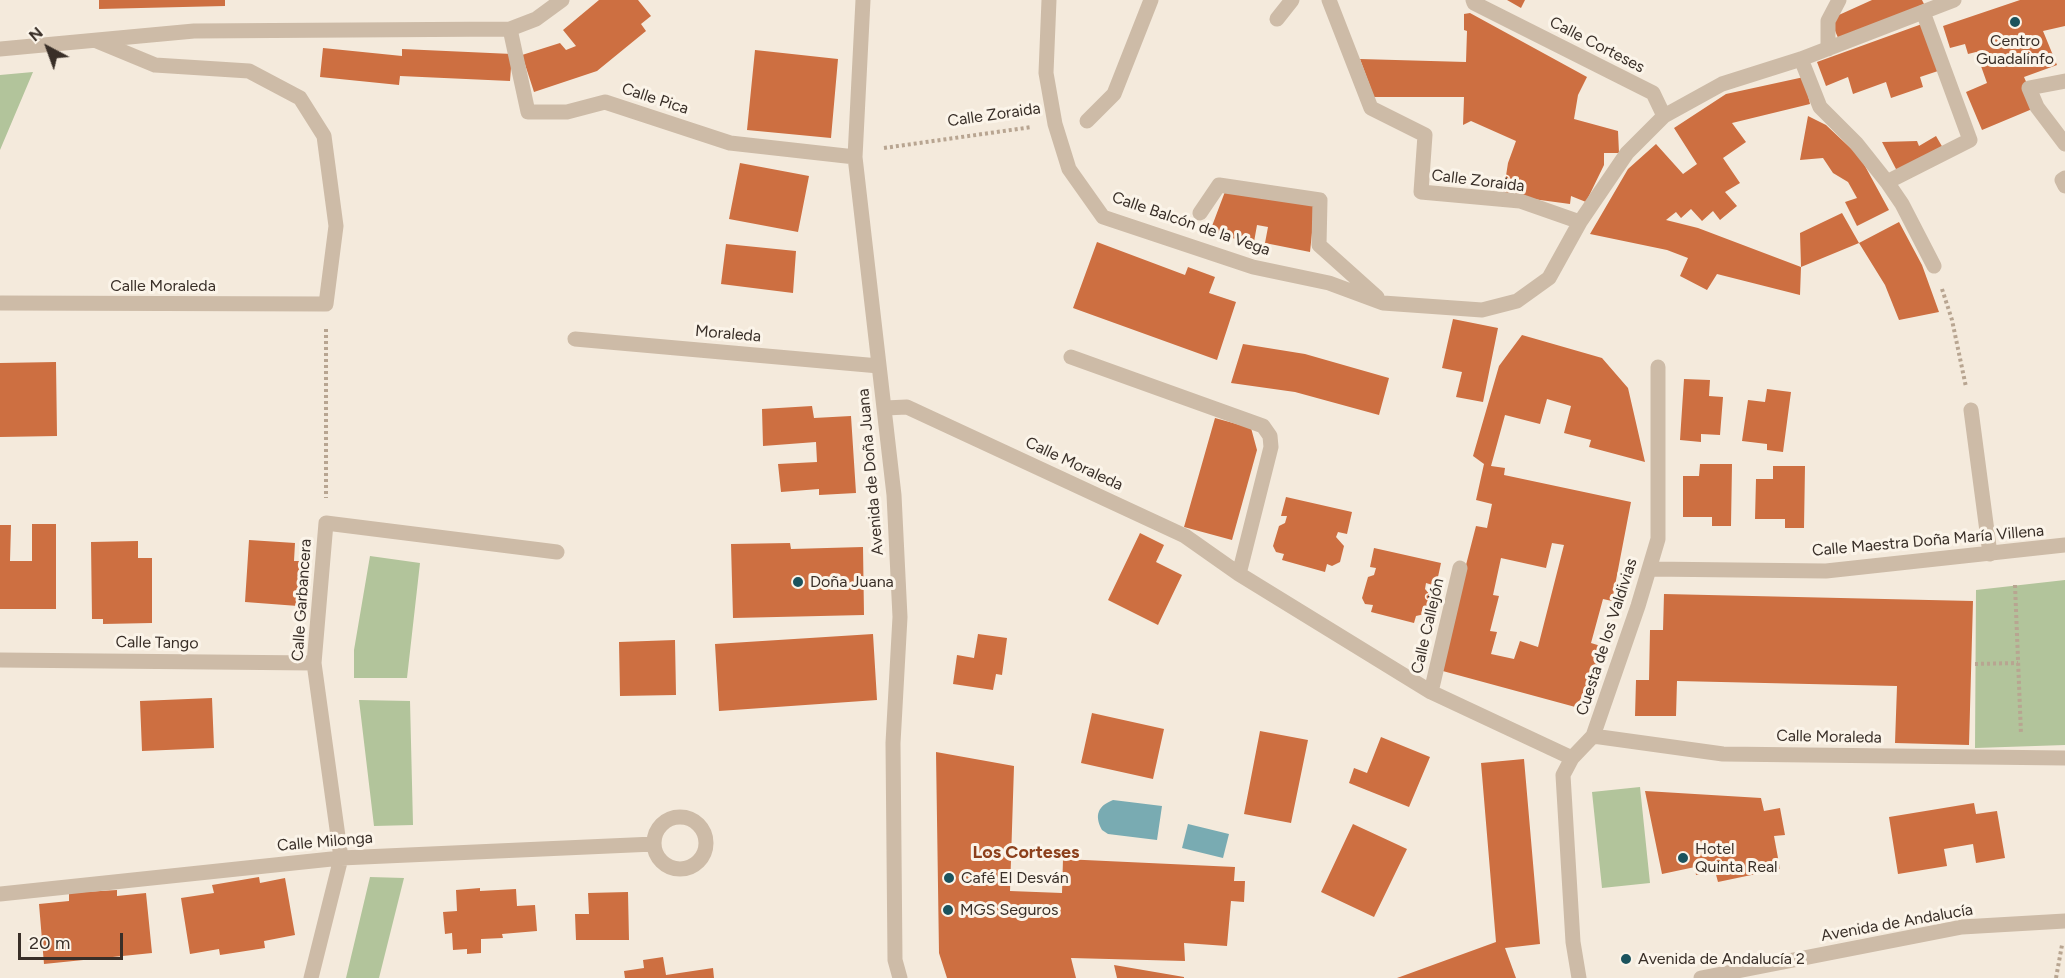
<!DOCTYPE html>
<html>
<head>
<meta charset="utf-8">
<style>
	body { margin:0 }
	#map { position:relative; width:2065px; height:978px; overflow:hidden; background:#f4eadc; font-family:Figtree,sans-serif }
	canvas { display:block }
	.north { position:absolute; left:18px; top:18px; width:60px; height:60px; -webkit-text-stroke:4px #fbf4e9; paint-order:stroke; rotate:319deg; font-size:16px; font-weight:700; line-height:24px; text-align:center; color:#392f28 }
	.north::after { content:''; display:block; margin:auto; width:21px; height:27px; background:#392f28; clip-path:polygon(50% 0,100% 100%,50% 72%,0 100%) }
	.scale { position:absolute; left:18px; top:933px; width:105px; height:27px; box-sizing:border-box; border:3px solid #392f28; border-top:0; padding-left:8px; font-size:18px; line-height:21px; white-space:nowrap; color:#392f28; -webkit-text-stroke:4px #fbf4e9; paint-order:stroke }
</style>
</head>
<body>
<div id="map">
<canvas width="2065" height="978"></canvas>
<div class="north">N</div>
<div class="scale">20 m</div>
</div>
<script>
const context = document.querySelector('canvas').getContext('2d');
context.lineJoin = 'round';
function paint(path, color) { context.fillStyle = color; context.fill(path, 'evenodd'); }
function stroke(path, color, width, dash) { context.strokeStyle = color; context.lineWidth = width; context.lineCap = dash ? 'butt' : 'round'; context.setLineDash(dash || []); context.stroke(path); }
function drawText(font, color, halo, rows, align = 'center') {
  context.font = font + ' Figtree,sans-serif'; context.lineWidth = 6; context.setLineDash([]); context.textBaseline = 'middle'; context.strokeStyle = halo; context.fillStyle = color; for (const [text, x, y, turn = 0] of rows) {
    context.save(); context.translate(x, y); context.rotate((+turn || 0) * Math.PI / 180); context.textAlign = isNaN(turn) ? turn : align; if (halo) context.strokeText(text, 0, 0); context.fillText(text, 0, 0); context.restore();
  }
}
paint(new Path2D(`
	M33,72L0,150V75Z
	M370,556L420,563L407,678H354V650Z
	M2065,580V745L1975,748L1976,590Z
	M359,700L410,701L413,825L374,826Z
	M1640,787L1650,883L1602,888L1592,792Z
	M370,877L404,878L379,978H346Z`), '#b2c49b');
paint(new Path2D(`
	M1113,800L1162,806L1157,840L1108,834L1102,830C1094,815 1098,806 1113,800Z
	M1188,824L1229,834L1223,858L1182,848Z`), '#79abb2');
paint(new Path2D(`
	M99,0H225V6L99,9Z
	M599,0H638L651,16L641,24L646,31L597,71L534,92L522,55L560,43L566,50L576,46L563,30Z
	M1507,0H1525L1521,8Z
	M1872,0H1922L1924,4L1839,40L1830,19Z
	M2020,0H2065V26L2043,31L2057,65L2024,77L2037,107L1982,130L1966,92L1987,83L1976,52L1968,54L1965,44L1950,48L1943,26Z
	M1470,13L1587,77L1578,95L1574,119L1618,131L1619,153H1604V165L1586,202L1571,196L1570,204L1503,195L1508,163L1516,141L1471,121L1463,125L1464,97H1374L1360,59L1466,62L1467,31L1464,30V14Z
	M1922,24L1938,71L1920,77L1923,87L1891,98L1886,82L1853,94L1848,77L1826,86L1817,62Z
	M323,48L402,56V49L512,54L510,81L400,76L399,85L320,77Z
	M755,50L838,59L831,138L747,130Z
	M1804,77L1810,104L1732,123L1746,142L1723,158L1740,183L1725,192L1737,206L1720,220L1713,211L1702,221L1691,209L1681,218L1676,212L1666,220L1698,228L1801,267L1800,295L1717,274L1707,290L1680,276L1688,258L1667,250L1590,234L1628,169L1656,144L1683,174L1697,164L1674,128L1726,94Z
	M1808,116L1826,125L1860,157L1889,210L1857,226L1845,202L1857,198L1848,182L1833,173L1823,158L1800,160Z
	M1936,136L1943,148L1897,171L1882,142L1917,141L1919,146Z
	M740,163L809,176L798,232L729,219Z
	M1226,189L1315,204L1310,252L1265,243L1268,227L1257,225L1254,242L1209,234Z
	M1842,213L1859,243L1899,222L1922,265L1939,312L1899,320L1885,285L1859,243L1801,267L1800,233Z
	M1097,242L1185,275L1188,267L1215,277L1209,293L1236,302L1217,360L1073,308Z
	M726,244L796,251L793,293L721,284Z
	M1453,319L1498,328L1483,402L1456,397L1462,372L1442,368Z
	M1522,335L1602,358L1628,388L1645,462L1589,447L1591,440L1564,433L1571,406L1547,399L1540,424L1505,415L1491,466L1505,468L1504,475L1631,502L1612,601L1603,599L1591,643L1604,647L1587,705L1582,702L1579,708L1439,670L1476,526L1487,528L1492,504L1476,500L1484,464L1473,456L1499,366ZM1552,543L1564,545L1538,647L1520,641L1514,659L1491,654L1497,632L1490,631L1499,596L1493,595L1501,558L1546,568Z
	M1243,344L1305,354L1389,378L1379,415L1295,392L1231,383Z
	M56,362L57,436L0,437V363Z
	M1684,379L1710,380L1709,396L1723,397L1720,435L1701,434V442L1680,440Z
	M1767,389L1791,392L1783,452L1767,450V444L1742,441L1748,400L1765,402Z
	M812,406L814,418L851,416L856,493L819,495V489L781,492L778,464L817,462L816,442L763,446L762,409Z
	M1215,418L1251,428L1257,450L1232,540L1184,527Z
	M1700,464H1732L1731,526H1712V517H1683V476H1699Z
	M1773,466H1805L1804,528H1785V519H1755L1756,479H1773Z
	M1286,497L1352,512L1347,534L1338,532L1336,537L1344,546L1340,562L1332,566L1327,564L1325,572L1282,560L1284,554L1276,552L1273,546L1279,526L1285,523L1287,516H1281Z
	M32,524H56V609H0V525H11L10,561H32Z
	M1140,533L1164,545L1156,562L1182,575L1158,625L1108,600Z
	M249,540L295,543L294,561H300L298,606L245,602Z
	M138,541V558H152V623L103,624V619H92L91,542Z
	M790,543L791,549L863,547L864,615L733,618L731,544Z
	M1374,548L1441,563L1436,586L1426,583L1425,589L1432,597L1429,613L1416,616L1414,623L1371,612L1373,605L1365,604L1362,598L1368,577L1374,575L1376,568L1370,567Z
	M1664,594L1973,601L1969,745L1895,743L1897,686L1677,681L1676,716H1635L1636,680H1649L1650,630H1663Z
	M873,634L877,700L719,711L715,644Z
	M978,634L1007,638L1002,675L996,674L993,690L953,684L957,655L974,658Z
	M675,640L676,695L620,696L619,642Z
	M212,698L214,748L142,751L140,701Z
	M1092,713L1164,729L1153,779L1081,763Z
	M1260,731L1308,740L1291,823L1244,814Z
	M1381,737L1430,757L1409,807L1349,783L1354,768L1367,773Z
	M936,752L1014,766L1010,891L1062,893L1063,859L1235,867L1234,881H1245L1244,902L1231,901L1227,946L1184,943L1185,961L1071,958L1076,978H947L939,953Z
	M1524,759L1540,944L1505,948L1516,978H1397L1496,942L1481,763Z
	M1645,791L1761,798L1764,811L1780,808L1785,835L1774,836L1780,869L1718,882L1715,871L1696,875L1695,867L1662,874Z
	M1974,803L1976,814L1997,811L2005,858L1976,863L1973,844L1944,849L1947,866L1898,874L1889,817Z
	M1353,824L1407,849L1374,917L1321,892Z
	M259,877L260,883L285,878L295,935L264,941L265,948L220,955L219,949L190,954L181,898L214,893L212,885Z
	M480,888V891L516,889L517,906L535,905L537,931L502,934L503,938L481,939V953L467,954V949L453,950L452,933L445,934L443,912L457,911L456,890Z
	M117,890V896L146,893L152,953L44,964L39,904L69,901V893Z
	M628,892L629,940H576L575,914H589L588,893Z
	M663,957L666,975L713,968L714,978H625L624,971L644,968L643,960Z
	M1114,965L1184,977V978H1117Z`), '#cd6f41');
stroke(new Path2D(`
	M884,148L1032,127
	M1942,289L1952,320L1966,387
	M326,329V498
	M2015,585L2021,734
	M1975,664L2018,663
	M2056,978L2062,945`), '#b8a591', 4, [3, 3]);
stroke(new Path2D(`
	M863,0L855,157L894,495L900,617L893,743L895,960L900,978
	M1049,0L1046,73L1055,124L1069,169L1103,217L1253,267L1329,283L1383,303L1482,310L1517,301L1549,278L1580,222L1627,153L1664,116L1722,84L1801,59L1954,0
	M1329,0L1371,108L1425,135L1421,192L1520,201L1580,222
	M1473,0L1474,3L1653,93L1664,116
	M1277,19L1292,0
	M510,29L528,112H567L605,102L730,143L855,157
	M0,49L194,31L510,29L536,19L562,0
	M1828,49V21L1839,0
	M1801,59L1820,107L1856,143L1887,182L1902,204L1934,266
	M2065,81L2029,88L2037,107L2065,144
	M1087,121L1114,94L1151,0
	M2065,178L2062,180L2065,186
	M1887,182L1970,140L1923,12
	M1200,213L1219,185L1320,200L1319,245L1377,297
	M0,303L326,304L336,226L324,136L300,98L249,71L155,65L97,41
	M575,339L879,366
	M1071,357L1263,426L1270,436L1271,447L1239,574
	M885,408L907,407L1185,536L1239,574L1431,692L1572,758
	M1971,410L1990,554
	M1649,569L1826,571L2065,545
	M0,660L314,663
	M1431,692L1460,568
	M1593,736L1723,754L2065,758
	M654 843a26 26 0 1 1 52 0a26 26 0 1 1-52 0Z
	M0,894L341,858L654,844
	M311,978L341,858L314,663L326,523L557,552
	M1579,978L1573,942L1563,775L1572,758L1593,736L1638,606L1658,539V367
	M1701,978L1962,927L2065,921`), '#cdbba7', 15);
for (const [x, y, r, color] of [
	[2015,22,6,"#1b535d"],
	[798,582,6,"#1b535d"],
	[1683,858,6,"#1b535d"],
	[949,878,6,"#1b535d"],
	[948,910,6,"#1b535d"],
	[1626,959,6,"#1b535d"]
]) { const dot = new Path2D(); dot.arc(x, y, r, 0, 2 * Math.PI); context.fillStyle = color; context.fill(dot); stroke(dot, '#fbf4e9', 2); }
drawText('16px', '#392f28', '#fbf4e9', [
	["Centro",2015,41,"center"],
	["Guadalinfo",2015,59,"center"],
	["Doña Juana",810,582],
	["Hotel",1695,849],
	["Quinta Real",1695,867],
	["Café El Desván",961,878],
	["MGS Seguros",960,910],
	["Avenida de Andalucía 2",1638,959]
], 'left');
drawText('16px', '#392f28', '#fbf4e9', [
	["Calle Corteses",1597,45,27],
	["Calle Pica",655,99,18],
	["Calle Zoraida",994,115,-8],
	["Calle Zoraida",1478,181,7],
	["Calle Balcón de la Vega",1191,224,19],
	["Calle Moraleda",163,286],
	["Moraleda",728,334,5],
	["Calle Moraleda",1074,464,25],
	["Avenida de Doña Juana",871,472,-95],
	["Calle Maestra Doña María Villena",1928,541,-5],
	["Calle Garbancera",302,600,-86],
	["Calle Callejón",1428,626,-77],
	["Cuesta de los Valdivias",1607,637,-72],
	["Calle Tango",157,643,1],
	["Calle Moraleda",1829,737,1],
	["Calle Milonga",325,842,-5],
	["Avenida de Andalucía",1897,923,-10]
]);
drawText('bold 18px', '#8c401c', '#fbf4e9', [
	["Los Corteses",1026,853]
]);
</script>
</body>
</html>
